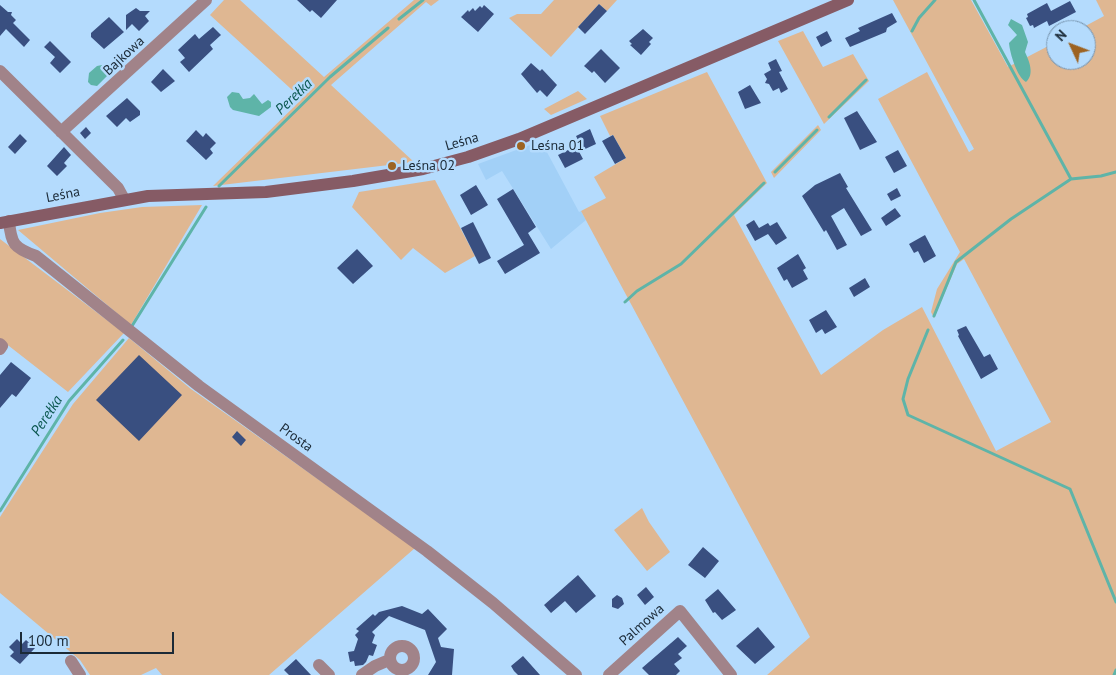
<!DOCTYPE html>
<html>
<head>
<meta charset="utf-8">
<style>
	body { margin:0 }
	#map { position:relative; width:1116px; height:675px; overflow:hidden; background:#b4dbfd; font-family:"PT Sans",sans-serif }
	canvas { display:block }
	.north { position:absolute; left:1046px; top:20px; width:50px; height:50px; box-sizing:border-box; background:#b4dbfd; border:1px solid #7794ae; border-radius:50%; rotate:313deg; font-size:14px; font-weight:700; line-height:20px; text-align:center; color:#1b2a37 }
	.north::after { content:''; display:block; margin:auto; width:18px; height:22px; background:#9d6322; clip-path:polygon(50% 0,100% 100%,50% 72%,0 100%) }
	.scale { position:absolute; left:20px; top:632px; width:154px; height:22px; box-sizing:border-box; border:2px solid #1b2a37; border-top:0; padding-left:6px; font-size:15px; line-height:18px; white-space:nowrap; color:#1b2a37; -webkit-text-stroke:4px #b4dbfd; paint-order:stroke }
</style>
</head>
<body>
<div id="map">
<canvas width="1116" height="675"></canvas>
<div class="north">N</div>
<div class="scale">100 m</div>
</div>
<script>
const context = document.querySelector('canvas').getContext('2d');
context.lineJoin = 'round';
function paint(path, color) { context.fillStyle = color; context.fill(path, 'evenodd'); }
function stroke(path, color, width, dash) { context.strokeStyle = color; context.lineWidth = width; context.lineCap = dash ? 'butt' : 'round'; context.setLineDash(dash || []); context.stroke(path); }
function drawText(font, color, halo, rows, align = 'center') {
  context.font = font + ' "PT Sans",sans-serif'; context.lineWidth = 5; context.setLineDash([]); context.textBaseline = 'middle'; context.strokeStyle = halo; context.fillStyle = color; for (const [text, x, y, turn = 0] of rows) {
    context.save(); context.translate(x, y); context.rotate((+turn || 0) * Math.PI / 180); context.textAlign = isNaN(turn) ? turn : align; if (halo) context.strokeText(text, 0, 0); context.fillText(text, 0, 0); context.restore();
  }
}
paint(new Path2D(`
	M541,141L579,212L581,211L586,220L551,249L502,171L486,180L478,164Z`), '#a2d0f7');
paint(new Path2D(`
	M224,0H240L324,77L414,0H439L431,6L426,2L331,85L414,162L213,186L302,99L210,15Z
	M554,0H617L607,11L599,4L551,57L509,18L517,14H541Z
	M893,0H971L1008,67L1056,42V60H1086V30H1078L1104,16L1096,0H1116V675H767L810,637L581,211L606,198L594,177L626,158L613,135L610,136L600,116L707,72L767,183L734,215L821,375L883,330L922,307L996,451L1051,422L964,259L957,264L934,318L931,312L937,289L960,252L878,99L927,72L969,152L974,149Z
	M803,31L823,67L853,54L869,81L824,124L778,41Z
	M578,91L587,99L551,115L544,109Z
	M818,125L821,130L774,178L771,172Z
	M435,180L475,256L445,273L413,248L401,260L352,207L359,192Z
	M202,205L131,325L18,230L100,213L142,207Z
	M0,239L124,333L68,392L0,339Z
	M129,338L191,389L415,548L269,675H162L156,668L141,675H90L80,660L0,593V517L73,404Z
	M642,508L649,522L670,552L647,571L614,530Z`), '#dfb792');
paint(new Path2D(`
	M1011,19L1022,25L1028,42L1025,52C1029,61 1035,74 1026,82C1017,77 1010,54 1009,43L1017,35L1008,25Z
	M102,65L106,68L109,74L97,86L91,85L88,82L89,73L97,66Z
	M232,92L239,93L243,99L250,98L254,94L262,104L268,100L271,102V107L259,116L233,110L230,107L227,97Z`), '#5eb4a8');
stroke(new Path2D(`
	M974,0L1071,179L1101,176L1116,172
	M399,19L423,0
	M912,31L919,18L935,0
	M829,117L866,80
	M775,172L817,130
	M219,186L330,77L388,28
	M625,302L637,291L681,264L764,183
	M934,316L956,262L1011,219L1071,179
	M132,326L206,207
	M928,330L908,379L903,399L908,415L1070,489L1116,602
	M0,511L69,401L123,340
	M1114,675L1116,670`), '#5eb4a8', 3);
paint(new Path2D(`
	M297,0H337L321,18L312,10L310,12Z
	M1070,1L1076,12L1049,26L1047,21L1034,28L1033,25L1030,26L1026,18L1028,17L1027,14L1047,3L1051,11Z
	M599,4L607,11L585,34L578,27Z
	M0,5L8,12H12L11,15L16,20L13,23L30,40L24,47L6,29L0,36Z
	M484,5L494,14L478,32L461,17L468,10L469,12L473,8L475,11L480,6L482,8Z
	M136,8L140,11H150L145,16L149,21L139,31L132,24L126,30V15Z
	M892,13L897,22L887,28L886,32L850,47L845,38L860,31L858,28Z
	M109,17L124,32L104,49L91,37V33Z
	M213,27L221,35L210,45L213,49L189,72L180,62L185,58L178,50L195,34L199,39Z
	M643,29L653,38L649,42L651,44L641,55L630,45L632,44L629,41Z
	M827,31L832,41L821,47L816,37Z
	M50,41L71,62L60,73L50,63L55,57L44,47Z
	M601,49L620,68L605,83L594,71L592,73L584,66Z
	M776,59L782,71L779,72L788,89L781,93L779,88L773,91L769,84L765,83L767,79L764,74L771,70L768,63Z
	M531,63L540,71L542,69L557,85L547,97L540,90L537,93L521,74Z
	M163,69L175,81L161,92L151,82Z
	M750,85L761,103L745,109L738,92Z
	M127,98L140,111V115L130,122L126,118L117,127L106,116Z
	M857,111L877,142L860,150L844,118Z
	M86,127L91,133L85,139L80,133Z
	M590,129L596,144L583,150L576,136Z
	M196,130L203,137L206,133L216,143L210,149L213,153L206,160L186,141Z
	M20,134L27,141L15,154L8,147Z
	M613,135L626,158L615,164L602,141Z
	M576,146L583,159L565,168L558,155Z
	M64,147L71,155L64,163L67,166L57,176L47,166Z
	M898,150L907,166L894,173L885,157Z
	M840,173L848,187L846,188L872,230L861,236L844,208L831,216L847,245L837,250L826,230L824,232L802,196L815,185Z
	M476,185L488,205L471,215L460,195Z
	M897,188L901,196L891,201L887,194Z
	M513,189L536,227L528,233L540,253L505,274L497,261L524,245L497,199Z
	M895,208L901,216L886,226L881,218Z
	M754,220L759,228L768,223L770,226L777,222L787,238L776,245L768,234L755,241L746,225Z
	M473,222L491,258L479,264L461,228Z
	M925,235L936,256L924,263L918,251L914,253L909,244Z
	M357,249L373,266L353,284L337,268Z
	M798,254L806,268L803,270L808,279L792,288L787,279L784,281L777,268Z
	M865,278L870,287L854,297L849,288Z
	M826,310L837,327L825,334L822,329L816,333L809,320Z
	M966,326L984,357L990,354L998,369L981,379L958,336L959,335L957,330Z
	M139,355L182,395L139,441L96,400Z
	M11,362L31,378L16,397L12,394L0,408V375Z
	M237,431L246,440L241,446L232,437Z
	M703,547L719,561L705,578L688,565Z
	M578,575L596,596L576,613L565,601L551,613L544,605Z
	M646,587L654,597L645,605L637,595Z
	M718,589L736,610L722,620L715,612L713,613L705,600Z
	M617,595L622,598L624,604L618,609L612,607V599Z
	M402,606L422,614L428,609L447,629L438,638L441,647L454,649L452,675H428L436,662L425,630L389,616L372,632L375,635L372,643L377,645L373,656L369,655L366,662L363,665L355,666L354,661L350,662L348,652L354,651L358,639L355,635L359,631L356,629L373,614L375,616L379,612Z
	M758,627L775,647L755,664L736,646Z
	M678,637L687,646L678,654L682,658L674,664L680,671L676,675H649L642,668Z
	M17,639L22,644L26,640L35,648L20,664L10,656L14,652L9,647Z
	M523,656L540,675H518L514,671L511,666Z
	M296,659L311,675H289L284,670Z`), '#394f80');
stroke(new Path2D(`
	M0,71L118,188L124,199
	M61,132L206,0
	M9,221C11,244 14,248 36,256L199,386L427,551L493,603L576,675
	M0,344L2,346L0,349
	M390 658a12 12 0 1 1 24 0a12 12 0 1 1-24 0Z
	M71,661L80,675
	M319,665L329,675
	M362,675L375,666L389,660
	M609,675L680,611L731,675`), '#a18389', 12);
stroke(new Path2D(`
	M0,223L148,196L266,192L353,181L423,169L468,157L519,139L848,0`), '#865b65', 12);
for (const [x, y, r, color] of [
	[521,146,5,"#9d6322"],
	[392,166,5,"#9d6322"]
]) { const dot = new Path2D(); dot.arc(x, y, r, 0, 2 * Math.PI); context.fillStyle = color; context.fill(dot); stroke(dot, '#b4dbfd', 2); }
drawText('14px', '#1b2a37', '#b4dbfd', [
	["Bajkowa",124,56,-43],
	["Leśna",462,142,-16],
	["Leśna",63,195,-11],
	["Prosta",296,438,36],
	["Palmowa",642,625,-42]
]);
drawText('14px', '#1b2a37', '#b4dbfd', [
	["Leśna 01",531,146],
	["Leśna 02",402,166]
], 'left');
drawText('italic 15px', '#0b574f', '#b4dbfd', [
	["Perełka",294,97,-44],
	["Perełka",47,416,-57]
]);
</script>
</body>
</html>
